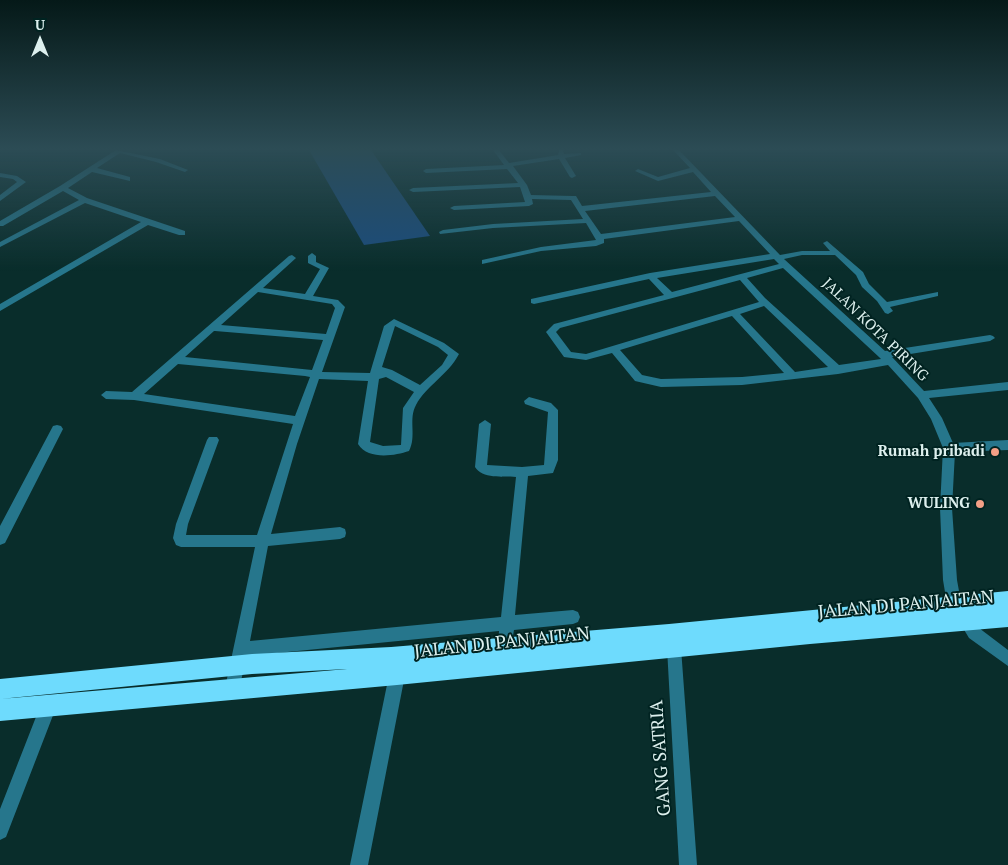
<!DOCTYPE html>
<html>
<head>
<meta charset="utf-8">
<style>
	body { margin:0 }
	#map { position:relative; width:1008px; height:865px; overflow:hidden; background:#092d2b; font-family:"PT Serif",serif }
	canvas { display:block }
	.north { position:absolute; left:15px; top:15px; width:50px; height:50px; -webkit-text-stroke:4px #002321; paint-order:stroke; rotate:0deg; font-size:14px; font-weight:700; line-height:20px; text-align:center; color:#ddf0ee }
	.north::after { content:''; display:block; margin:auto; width:18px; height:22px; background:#ddf0ee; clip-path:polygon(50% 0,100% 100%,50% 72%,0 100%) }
</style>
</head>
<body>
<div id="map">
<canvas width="1008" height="865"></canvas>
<div class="north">U</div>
</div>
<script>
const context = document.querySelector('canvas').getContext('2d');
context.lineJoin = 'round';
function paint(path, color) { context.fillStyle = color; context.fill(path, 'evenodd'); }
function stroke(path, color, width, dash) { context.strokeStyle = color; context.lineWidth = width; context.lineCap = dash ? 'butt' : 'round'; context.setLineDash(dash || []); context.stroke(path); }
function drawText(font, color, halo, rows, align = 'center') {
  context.font = font + ' "PT Serif",serif'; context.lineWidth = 4; context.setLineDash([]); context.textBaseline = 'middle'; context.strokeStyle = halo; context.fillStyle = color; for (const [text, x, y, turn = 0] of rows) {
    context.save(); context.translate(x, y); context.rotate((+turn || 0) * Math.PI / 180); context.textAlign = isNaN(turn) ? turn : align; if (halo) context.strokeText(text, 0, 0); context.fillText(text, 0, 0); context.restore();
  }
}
paint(new Path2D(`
	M309,150H371L430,236L364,245Z`), '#1a4c7e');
paint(new Path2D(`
	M116,150L160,159L188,170L185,172L156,162L120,153L97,168L130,177V181L92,172L68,188L87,198L185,231V235H179L148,225L0,311V304L141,222L85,203L0,247V242L79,200L63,191L3,226H0V221L60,186Z
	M493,150H499L509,163L558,155L559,150H563L564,154L581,153V155L565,158L576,176L572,178L570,177L559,159L513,166L527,185L531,195L573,196H576L582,206L711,192L693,172L658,181L635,171L638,169L658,177L690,168L673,150H679L780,255L802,251H830L823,243L827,241L863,272L869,284L887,302L938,292V296L890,307L893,311L888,314L885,313L877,301L862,287L856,275L835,255H802L784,259L885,351L990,335L993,336L995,338L990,341L892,357L924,391L1008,382V390L929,398L942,418L953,443L1008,440V450L955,452L952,508L957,580L959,591L966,606L964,611L959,613L954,611L945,592L943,580L940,508L943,448L931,419L918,398L888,365L838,374L742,385L661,387L635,381L612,353L586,360L564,357L546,332L554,324L664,295L649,279L534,304L531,303V299L650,273L770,254L739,221L604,239V243L596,246L541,251L482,264V260L541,247L596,240L586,223L493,228L440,234L439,232L443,230L493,224L583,219L571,200L532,199L533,204L529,206L454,210L450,208L454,206L525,202L520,187L413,192L409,190L413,188L518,183L507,169L426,173L423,171L426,169L504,165ZM715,196L735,217L601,234L585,211ZM774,259L779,264L672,292L657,278ZM783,268L879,357L881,359L839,365L765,298L747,278ZM740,280L759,302L586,354L571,352L556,332L560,328ZM764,306L828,367L795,372L740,314ZM732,316L784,373L742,377L661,379L642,375L620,350Z
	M0,173L17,176L26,182L0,201V195L17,182L13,179L0,177Z
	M312,253L316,256V262L329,268L313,296L338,300L345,307L322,372L370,373L384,326L394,319L444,343L459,354C448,375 426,386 416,405C408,419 417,436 409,451C394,456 368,460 358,444L368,381L319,379L297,444L271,534L340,527L345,529L346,533L345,537L340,539L268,546L250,641L501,617L516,477C503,476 482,479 475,467L479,424L485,420L491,424L487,465L522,467L544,465L548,412L525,404L524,401L529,397L551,403L558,410V460L553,473L528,476L515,615L573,610L578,612L580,617L578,622L573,624L514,630L510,652L505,654L500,652L498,647L499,631L247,656L238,693L233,696L228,693L225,688L255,547H181L176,545L173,538L176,524L207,440L209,437H217L219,440L188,524L186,535H257L293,424L134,400L106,399L101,395L106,391L132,392L289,256L292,255L296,258L263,288L305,294L320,269L308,263V256ZM258,292L332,304L335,308L326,334L221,325ZM395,326L438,347L448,355L442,365L420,385L392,370L382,367ZM214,331H215L323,340L312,370L185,357ZM178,364L305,376L310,377L295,416L144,394ZM386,377L414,392L403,408L401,445L383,446L370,442L379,379Z
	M57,425L61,426L63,429L5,543L0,545V526L53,426Z
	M967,616L972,618L979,628L1008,650V666L969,638L960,623L962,618Z
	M674,641L679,643L681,648L697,865H679L667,648L669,643Z
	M397,667L402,670L405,675L368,865H350L389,675L392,670Z
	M49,697L55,699L57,705L6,837L0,840V809L43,699Z`), '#26768c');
paint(new Path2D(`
	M1008,591V627L810,644L397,685L0,721V699L347,669L252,674L0,699V679L252,654L391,647L669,624Z`), '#6edbfd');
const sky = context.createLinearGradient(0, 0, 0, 271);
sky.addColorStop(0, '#051918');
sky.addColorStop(0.55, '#2c4c55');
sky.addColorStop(1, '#2c4c5500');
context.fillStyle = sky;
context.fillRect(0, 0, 1008, 271);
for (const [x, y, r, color] of [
	[995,452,5,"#f39f86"],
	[980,504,5,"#f39f86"]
]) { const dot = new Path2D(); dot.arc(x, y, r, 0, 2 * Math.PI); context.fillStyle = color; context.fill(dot); stroke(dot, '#002321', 2); }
drawText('15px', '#ddf0ee', '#002321', [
	["JALAN KOTA PIRING",875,330,44]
]);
drawText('bold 15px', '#ddf0ee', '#002321', [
	["Rumah pribadi",985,452],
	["WULING",970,504]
], 'right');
drawText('18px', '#ddf0ee', '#002321', [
	["JALAN DI PANJAITAN",906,605,-5],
	["JALAN DI PANJAITAN",502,643,-6],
	["GANG SATRIA",661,758,-94]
]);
</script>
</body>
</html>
